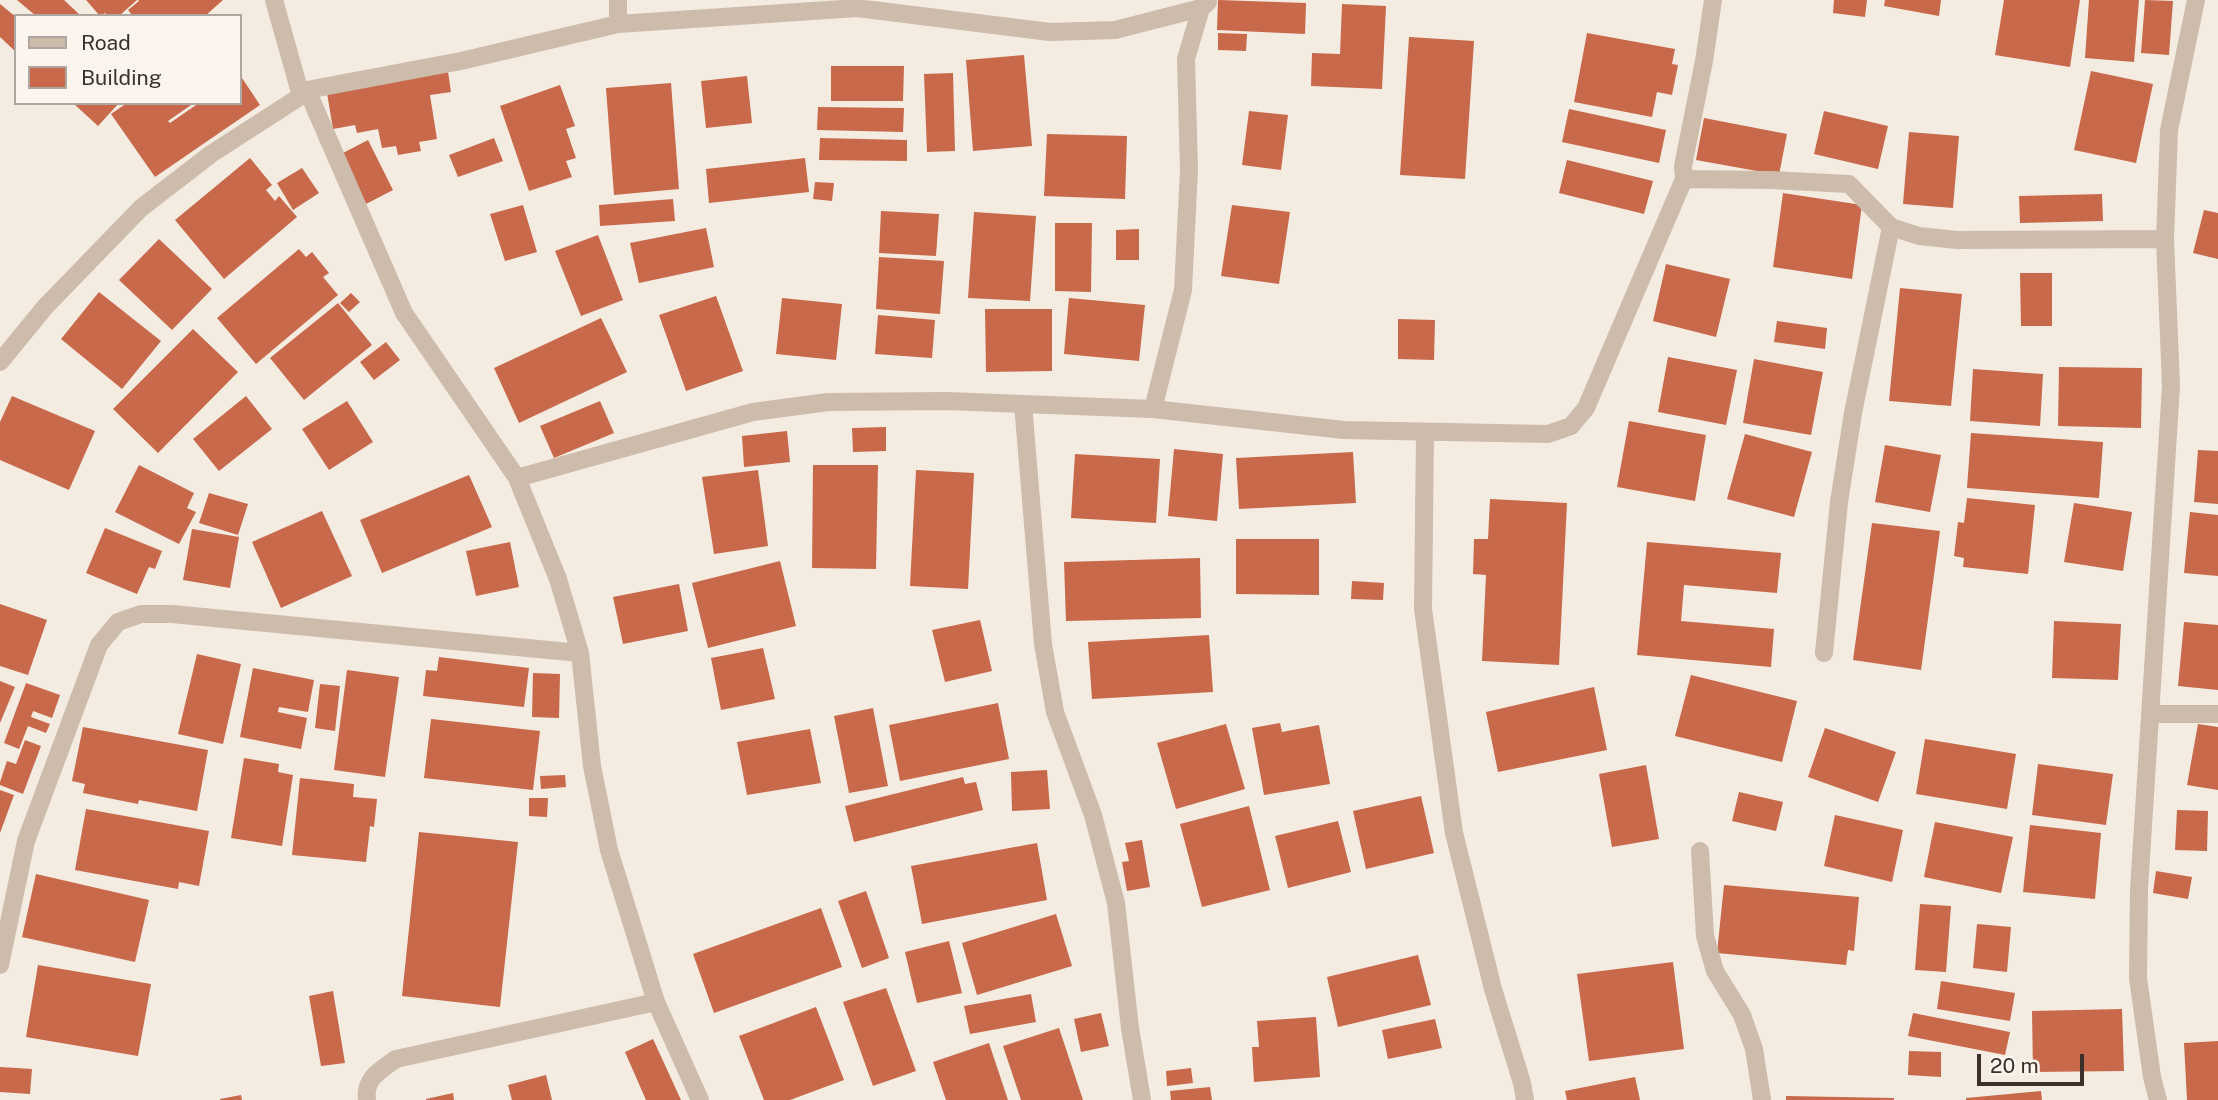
<!DOCTYPE html>
<html>
<head>
<meta charset="utf-8">
<style>
	body { margin:0 }
	#map { position:relative; width:2218px; height:1100px; overflow:hidden; background:#f4ebe1; font-family:"Public Sans",sans-serif }
	canvas { display:block }
	.legend { position:absolute; left:14px; top:14px; width:228px; height:91px; box-sizing:border-box; background:#fbf5ee; border:2px solid #aea6a0; margin:0; padding:9px 12px; list-style:none; font-size:21px; color:#3b302b }
	.legend li { display:flex; align-items:center; gap:14px; height:35px }
	.legend b { width:35px; border:2px solid #aea6a0 }
	.scale { position:absolute; left:1977px; top:1054px; width:107px; height:32px; box-sizing:border-box; border:4px solid #3b302b; border-top:0; padding-left:9px; font-size:21px; line-height:24px; white-space:nowrap; color:#3b302b; -webkit-text-stroke:5px #fbf5ee; paint-order:stroke }
</style>
</head>
<body>
<div id="map">
<canvas width="2218" height="1100"></canvas>
<ul class="legend">
<li><b style="height:9px;background:#cdbbac"></b>Road</li>
<li><b style="height:19px;background:#c8694b"></b>Building</li>
</ul>
<div class="scale">20 m</div>
</div>
<script>
const context = document.querySelector('canvas').getContext('2d');
context.lineJoin = 'round';
function paint(path, color) { context.fillStyle = color; context.fill(path, 'evenodd'); }
function stroke(path, color, width, dash) { context.strokeStyle = color; context.lineWidth = width; context.lineCap = dash ? 'butt' : 'round'; context.setLineDash(dash || []); context.stroke(path); }
paint(new Path2D(`
	M17,0H64L81,16H36Z
	M86,0H137L119,16H108L105,13L100,16Z
	M138,0H223L205,16H133L128,10L139,1Z
	M1218,0L1306,3L1305,34L1217,30Z
	M1834,0H1867L1865,17L1833,13Z
	M1885,0H1941L1939,16L1884,6Z
	M2004,0H2080L2070,67L1995,55Z
	M2089,0H2139L2134,62L2085,58Z
	M2145,0L2173,1L2169,55L2141,53Z
	M0,4L16,17V52L0,37Z
	M1342,4L1386,6L1382,89L1311,86L1312,53L1340,54Z
	M1218,33L1247,34L1246,51L1218,50Z
	M1587,33L1675,49L1672,64L1678,65L1672,95L1657,92L1652,117L1574,102Z
	M1409,37L1474,41L1465,179L1400,175Z
	M1024,55L1032,146L973,151L966,60Z
	M831,66H904L903,101H831Z
	M2091,71L2153,84L2136,163L2074,150Z
	M448,72L451,92L430,95L437,139L419,142L421,151L398,155L396,146L382,148L378,129L357,133L355,125L333,129L327,93Z
	M953,73L955,151L927,152L924,74Z
	M240,75L260,105L155,177L111,114L127,103H194L168,121L170,123L199,103H240Z
	M747,76L752,123L706,128L701,81Z
	M671,83L679,189L614,195L606,88Z
	M560,85L575,126L566,129L576,158L566,161L572,177L529,191L500,106Z
	M73,103H119L98,126Z
	M818,107L904,108L903,132L817,130Z
	M1569,109L1666,130L1659,163L1562,142Z
	M1249,111L1288,115L1281,170L1242,165Z
	M1824,111L1888,126L1878,169L1814,154Z
	M1704,118L1787,134L1779,175L1696,160Z
	M1909,132L1959,136L1953,208L1903,204Z
	M1047,134L1127,136L1125,199L1044,196Z
	M494,138L503,161L458,177L449,155Z
	M820,138L907,140V161L819,160Z
	M368,140L393,190L366,204L341,154Z
	M250,158L272,185L266,190L275,201L279,196L297,217L224,279L175,220Z
	M805,158L809,192L709,203L706,169Z
	M1567,160L1653,181L1644,214L1559,193Z
	M302,168L319,193L293,210L277,183Z
	M815,182L834,183L832,201L813,199Z
	M1783,193L1862,205L1852,279L1773,267Z
	M2102,194L2103,221L2020,223L2019,196Z
	M673,199L675,221L600,226L599,205Z
	M523,205L537,252L505,261L490,214Z
	M1232,205L1290,212L1279,284L1221,276Z
	M2204,210L2218,213V259L2193,253Z
	M881,211L939,214L936,256L879,253Z
	M974,212L1036,216L1030,301L968,298Z
	M1055,223H1092L1091,292L1055,291Z
	M706,228L714,267L639,283L630,243Z
	M1139,229V260H1116V230Z
	M598,235L623,300L581,316L555,251Z
	M159,239L212,289L172,330L119,280Z
	M299,249L306,257L312,252L329,273L323,277L338,295L256,364L217,318Z
	M879,257L944,261L940,314L876,309Z
	M1666,264L1730,279L1716,337L1653,321Z
	M2020,273H2052V326H2021Z
	M1900,288L1962,294L1951,406L1889,401Z
	M99,292L161,341L122,389L61,339Z
	M351,293L360,302L349,312L340,303Z
	M716,296L743,371L686,391L659,315Z
	M782,298L842,304L836,360L776,354Z
	M1069,298L1145,305L1139,361L1064,354Z
	M338,303L372,345L304,400L270,358Z
	M985,309H1052V371L986,372Z
	M878,315L935,320L932,358L875,354Z
	M601,318L627,372L519,423L494,368Z
	M1398,319L1435,320L1434,360L1398,359Z
	M1777,321L1827,328L1825,349L1774,342Z
	M193,329L238,372L158,453L113,409Z
	M386,342L400,360L374,380L360,362Z
	M1668,357L1737,370L1726,425L1658,412Z
	M1754,359L1823,372L1811,435L1743,423Z
	M2059,367L2142,368L2141,428L2058,426Z
	M1973,369L2043,374L2040,426L1970,421Z
	M12,396L95,431L69,490L0,460V422Z
	M246,396L272,429L219,471L193,439Z
	M347,401L373,442L329,470L302,429Z
	M600,401L614,433L554,458L540,426Z
	M1629,421L1706,435L1695,501L1617,487Z
	M886,427V451L853,452L852,428Z
	M787,431L790,462L744,467L742,436Z
	M1971,433L2103,442L2099,498L1967,488Z
	M1745,434L1812,452L1794,517L1727,499Z
	M1885,445L1941,455L1930,512L1875,502Z
	M1174,449L1223,454L1217,521L1168,516Z
	M2198,450L2218,451V504L2194,502Z
	M1353,452L1356,503L1239,509L1236,458Z
	M1075,454L1160,459L1156,523L1071,518Z
	M139,465L194,493L187,508L196,512L179,544L115,512Z
	M813,465H878L876,569L812,568Z
	M758,470L768,546L714,554L702,477Z
	M916,470L974,473L968,589L910,586Z
	M469,475L492,527L382,573L360,520Z
	M209,493L248,504L238,535L199,523Z
	M1967,498L2035,505L2028,574L1963,567L1964,558L1954,556L1958,522L1964,523Z
	M1490,499L1567,503L1559,665L1482,661L1486,575L1473,574L1474,539H1488Z
	M2074,503L2132,512L2123,571L2064,562Z
	M322,511L352,576L281,608L252,542Z
	M2190,512L2218,515V576L2184,573Z
	M1872,523L1940,531L1921,670L1853,660Z
	M105,528L162,551L155,569L149,567L137,594L86,573Z
	M192,529L239,537L230,588L183,580Z
	M1236,539H1319V595L1236,594Z
	M510,542L519,587L476,596L466,551Z
	M1647,542L1781,553L1777,593L1684,585L1681,621L1774,629L1771,667L1637,655Z
	M1200,558L1201,618L1066,621L1064,562Z
	M780,561L796,626L708,648L692,583Z
	M1352,581L1384,583L1383,600L1351,599Z
	M679,584L688,631L623,644L613,597Z
	M0,604L47,620L28,675L0,666Z
	M980,620L992,671L945,682L932,630Z
	M2054,621L2121,624L2118,680L2052,678Z
	M2184,622L2218,625V690L2178,686Z
	M1209,635L1213,692L1092,699L1088,642Z
	M763,648L775,699L721,710L711,658Z
	M197,654L241,664L223,744L178,734Z
	M439,657L529,668L524,707L423,696L426,670L437,671Z
	M253,668L314,680L308,712L279,707L278,712L307,718L301,749L240,737Z
	M347,670L399,677L385,777L334,770Z
	M533,673L560,674L559,718L532,717Z
	M1691,675L1797,701L1782,762L1675,736Z
	M0,681L15,687L0,723Z
	M26,683L60,695L52,718L33,711L31,717L50,724L46,733L28,726L19,749L4,743Z
	M320,684L340,686L335,731L315,728Z
	M1594,687L1607,750L1498,772L1486,712Z
	M998,703L1009,759L900,781L889,725Z
	M873,708L888,786L849,793L834,716Z
	M431,719L540,731L533,790L424,778Z
	M1280,723L1282,732L1319,725L1330,784L1264,795L1252,728Z
	M1226,724L1245,789L1176,809L1157,743Z
	M2198,724L2218,727V790L2187,785Z
	M83,727L208,750L197,811L139,800L138,804L83,793L85,784L72,781Z
	M1825,728L1896,752L1878,802L1808,777Z
	M810,729L821,783L747,795L737,742Z
	M1925,739L2016,754L2007,809L1916,794Z
	M25,740L41,746L23,794L0,785V782L7,761L16,764Z
	M244,758L279,764L278,772L293,775L282,846L231,838Z
	M2038,764L2113,774L2106,825L2032,815Z
	M1646,765L1659,839L1612,847L1599,774Z
	M1047,770L1050,809L1012,811L1011,772Z
	M565,775L566,787L541,789L540,776Z
	M963,777L965,784L976,782L983,810L854,842L845,806Z
	M300,778L354,784L353,797L377,799L374,827L370,826L366,862L292,855Z
	M0,790L14,795L0,833Z
	M1739,792L1783,802L1776,831L1732,821Z
	M1421,796L1434,853L1366,869L1353,811Z
	M529,798H548L547,817L529,816Z
	M1249,806L1270,890L1202,907L1180,824Z
	M86,809L209,831L199,886L179,882L178,889L75,870Z
	M2177,810L2208,811L2207,851L2175,850Z
	M1835,815L1903,830L1892,882L1824,866Z
	M1338,821L1351,872L1288,888L1275,836Z
	M1935,822L2013,837L2001,893L1924,877Z
	M2030,825L2101,833L2095,899L2023,892Z
	M419,832L518,842L500,1007L402,996Z
	M1142,840L1150,887L1127,891L1122,862L1129,861L1125,843Z
	M1037,843L1047,900L922,924L911,866Z
	M2156,871L2192,877L2188,899L2153,893Z
	M36,874L149,900L135,962L22,937Z
	M1724,885L1859,897L1854,951L1848,950L1846,965L1717,953Z
	M866,891L889,958L862,968L838,901Z
	M1920,904L1951,906L1946,972L1915,970Z
	M821,908L842,967L714,1013L693,954Z
	M1056,914L1072,966L977,995L962,943Z
	M1977,924L2011,927L2007,972L1973,968Z
	M949,941L962,993L917,1003L905,952Z
	M1418,955L1431,1005L1338,1027L1327,977Z
	M1673,962L1684,1049L1589,1061L1577,974Z
	M38,965L151,984L138,1056L26,1037Z
	M1941,981L2015,993L2010,1021L1937,1009Z
	M886,988L916,1071L873,1086L843,1002Z
	M333,991L345,1063L321,1066L309,996Z
	M1031,994L1036,1022L970,1034L964,1006Z
	M816,1007L844,1080L790,1100H764L739,1036Z
	M2122,1009L2124,1071L2033,1072L2032,1011Z
	M1101,1013L1109,1046L1081,1052L1074,1019Z
	M1913,1013L2010,1032L2005,1055L1908,1036Z
	M1316,1017L1320,1077L1254,1082L1252,1047H1259L1257,1021Z
	M1435,1019L1442,1048L1388,1059L1382,1030Z
	M1059,1028L1083,1100H1021L1003,1046Z
	M653,1039L681,1100H646L625,1052Z
	M2218,1041V1100H2187L2184,1043Z
	M989,1043L1008,1100H946L933,1062Z
	M1909,1051L1941,1052V1077L1908,1075Z
	M0,1067L32,1069L30,1094L0,1092Z
	M1191,1068L1193,1083L1167,1086L1166,1071Z
	M546,1075L552,1100H512L508,1085Z
	M1635,1077L1640,1100H1567L1565,1091Z
	M1210,1087L1212,1100H1171L1170,1091Z
	M2041,1091L2042,1100H1966V1098Z
	M453,1093L454,1100H426V1099Z
	M241,1095L242,1100H220V1099Z
	M1786,1096L1894,1098V1100H1786Z`), '#c8694b');
stroke(new Path2D(`
	M274,0L301,96L307,90L404,313L517,478L558,579L580,653L592,766L609,850L656,1002L700,1100
	M857,0V8L1050,32L1115,30L1201,8L1208,2
	M618,24V0
	M307,90L461,61L618,24L857,8
	M1684,179L1771,180L1849,184L1891,227L1919,236L1957,240L2165,239
	M0,362L45,307L141,208L211,154L301,96
	M1023,404L1043,644L1055,712L1093,815L1116,903L1130,1028L1142,1100
	M1153,409L1183,290L1189,170L1186,59L1201,8
	M1425,432L1423,609L1454,833L1493,989L1522,1083L1525,1100
	M517,478L753,412L828,402L947,401L1023,404L1153,409L1344,430L1548,434L1571,426L1586,408L1684,179L1683,166L1704,61L1713,0
	M1824,653L1839,502L1853,413L1891,227
	M2150,714H2218
	M1700,851L1705,936L1715,971L1742,1015L1754,1049L1762,1100
	M0,965L26,841L99,645L118,622L141,614H172L580,653
	M367,1100C364,1079 380,1070 396,1059L656,1002
	M2158,1100L2152,1077L2138,978L2139,889L2171,386L2165,239L2169,130L2196,0`), '#cdbbac', 18);
</script>
</body>
</html>
